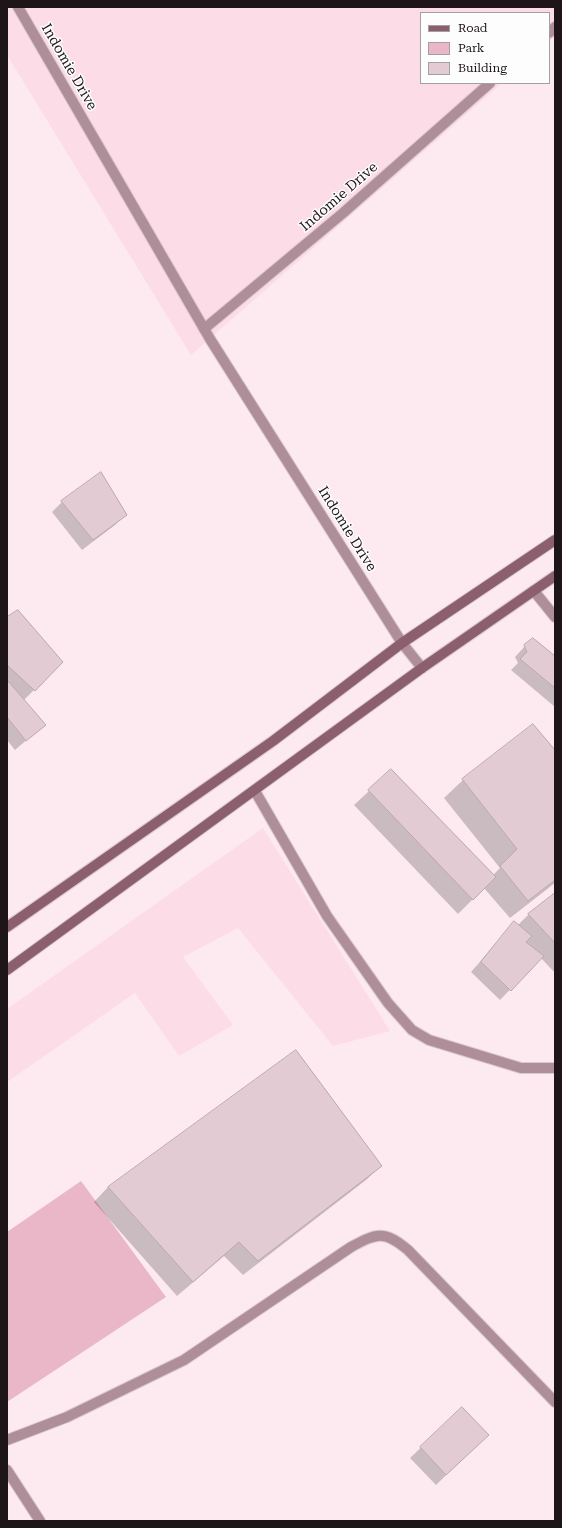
<!DOCTYPE html>
<html>
<head>
<meta charset="utf-8">
<style>
	body { margin:0 }
	#map { position:relative; width:562px; height:1528px; overflow:hidden; background:#fdeaf0; font-family:"Roboto Serif",serif }
	canvas { display:block }
	.frame { position:absolute; inset:0; border:8px solid #1d1518; pointer-events:none }
	.legend { position:absolute; left:420px; top:12px; width:130px; height:72px; box-sizing:border-box; background:#fdfdfd; border:1px solid #a3a0a1; margin:0; padding:5px 7px; list-style:none; font-size:12px; color:#1d1518 }
	.legend li { display:flex; align-items:center; gap:8px; height:20px }
	.legend b { width:20px; border:1px solid #a3a0a1 }
</style>
</head>
<body>
<div id="map">
<canvas width="562" height="1528"></canvas>
<div class="frame"></div>
<ul class="legend">
<li><b style="height:5px;background:#8c5f6f"></b>Road</li>
<li><b style="height:11px;background:#eab7c8"></b>Park</li>
<li><b style="height:11px;background:#e2cbd2"></b>Building</li>
</ul>
</div>
<script>
const context = document.querySelector('canvas').getContext('2d');
context.lineJoin = 'round';
function paint(path, color) { context.fillStyle = color; context.fill(path, 'evenodd'); }
function stroke(path, color, width, dash) { context.strokeStyle = color; context.lineWidth = width; context.lineCap = dash ? 'butt' : 'round'; context.setLineDash(dash || []); context.stroke(path); }
function drawText(font, color, halo, rows, align = 'center') {
  context.font = font + ' "Roboto Serif",serif'; context.lineWidth = 3; context.setLineDash([]); context.textBaseline = 'middle'; context.strokeStyle = halo; context.fillStyle = color; for (const [text, x, y, turn = 0] of rows) {
    context.save(); context.translate(x, y); context.rotate((+turn || 0) * Math.PI / 180); context.textAlign = isNaN(turn) ? turn : align; if (halo) context.strokeText(text, 0, 0); context.fillText(text, 0, 0); context.restore();
  }
}
paint(new Path2D(`
	M7,7H555V36L549,42V13H421V83H502L191,355L7,55Z
	M263,828L390,1031L333,1046L238,928L183,957L233,1025L179,1056L135,993L7,1082V1009Z`), '#fcdce6');
paint(new Path2D(`
	M81,1181L166,1297L7,1402V1232Z`), '#eab7c8');
paint(new Path2D(`
	M62,502L125,514L115,525L82,550L52,512Z
	M7,618L62,662L24,700L44,725L15,750L7,740Z
	M525,646L555,657V707L511,670L518,663L515,657Z
	M533,725L555,751V883L510,918L484,888L458,914L354,805L369,791L493,875L500,868L444,798L463,780Z
	M555,895V973L541,958L500,1000L471,972L514,923L518,925L529,914Z
	M381,1166L366,1180L243,1275L224,1256L177,1296L94,1202L108,1187Z
	M462,1408L477,1445L436,1485L410,1458Z`), '#0003');
const building = new Path2D(`
	M101,472L127,515L93,540L61,501Z
	M18,610L63,662L35,691L7,665V617Z
	M533,638L555,656V688L520,659L527,652L524,645Z
	M9,682L46,725L26,741L7,717V683Z
	M533,724L555,750V880L528,901L500,866L517,849L462,779Z
	M391,769L496,877L473,900L368,790Z
	M555,893V943L528,914Z
	M514,921L532,936L526,942L544,956L511,991L481,962Z
	M296,1050L382,1166L258,1261L239,1242L193,1282L108,1187Z
	M462,1407L489,1435L446,1475L420,1447Z`);
paint(building, '#e2cbd2');
stroke(building, '#bda6ad', 1);
const lane = new Path2D(`
	M18,7L210,339L402,643L422,668
	M549,33L555,27
	M204,329L343,213L490,83`);
const street = new Path2D(`
	M534,591L555,617
	M255,791L327,916L388,1003L412,1030L429,1040L521,1068H555
	M7,1440L67,1417L184,1360L351,1247C377,1233 384,1230 408,1250L555,1402
	M7,1470L40,1521`);
const secondary = new Path2D(`
	M7,927L273,741L402,643L555,540
	M7,970L422,668L555,576`);
stroke(lane, '#d9c8cd', 12);
stroke(street, '#d9c8cd', 12);
stroke(secondary, '#d9c8cd', 12);
stroke(lane, '#ae8e98', 10);
stroke(street, '#ae8e98', 10);
stroke(secondary, '#8c5f6f', 10);
drawText('14px', '#1d1518', '#fdfdfd', [
	["Indomie Drive",69,67,60],
	["Indomie Drive",339,197,-41],
	["Indomie Drive",347,529,58]
]);
</script>
</body>
</html>
